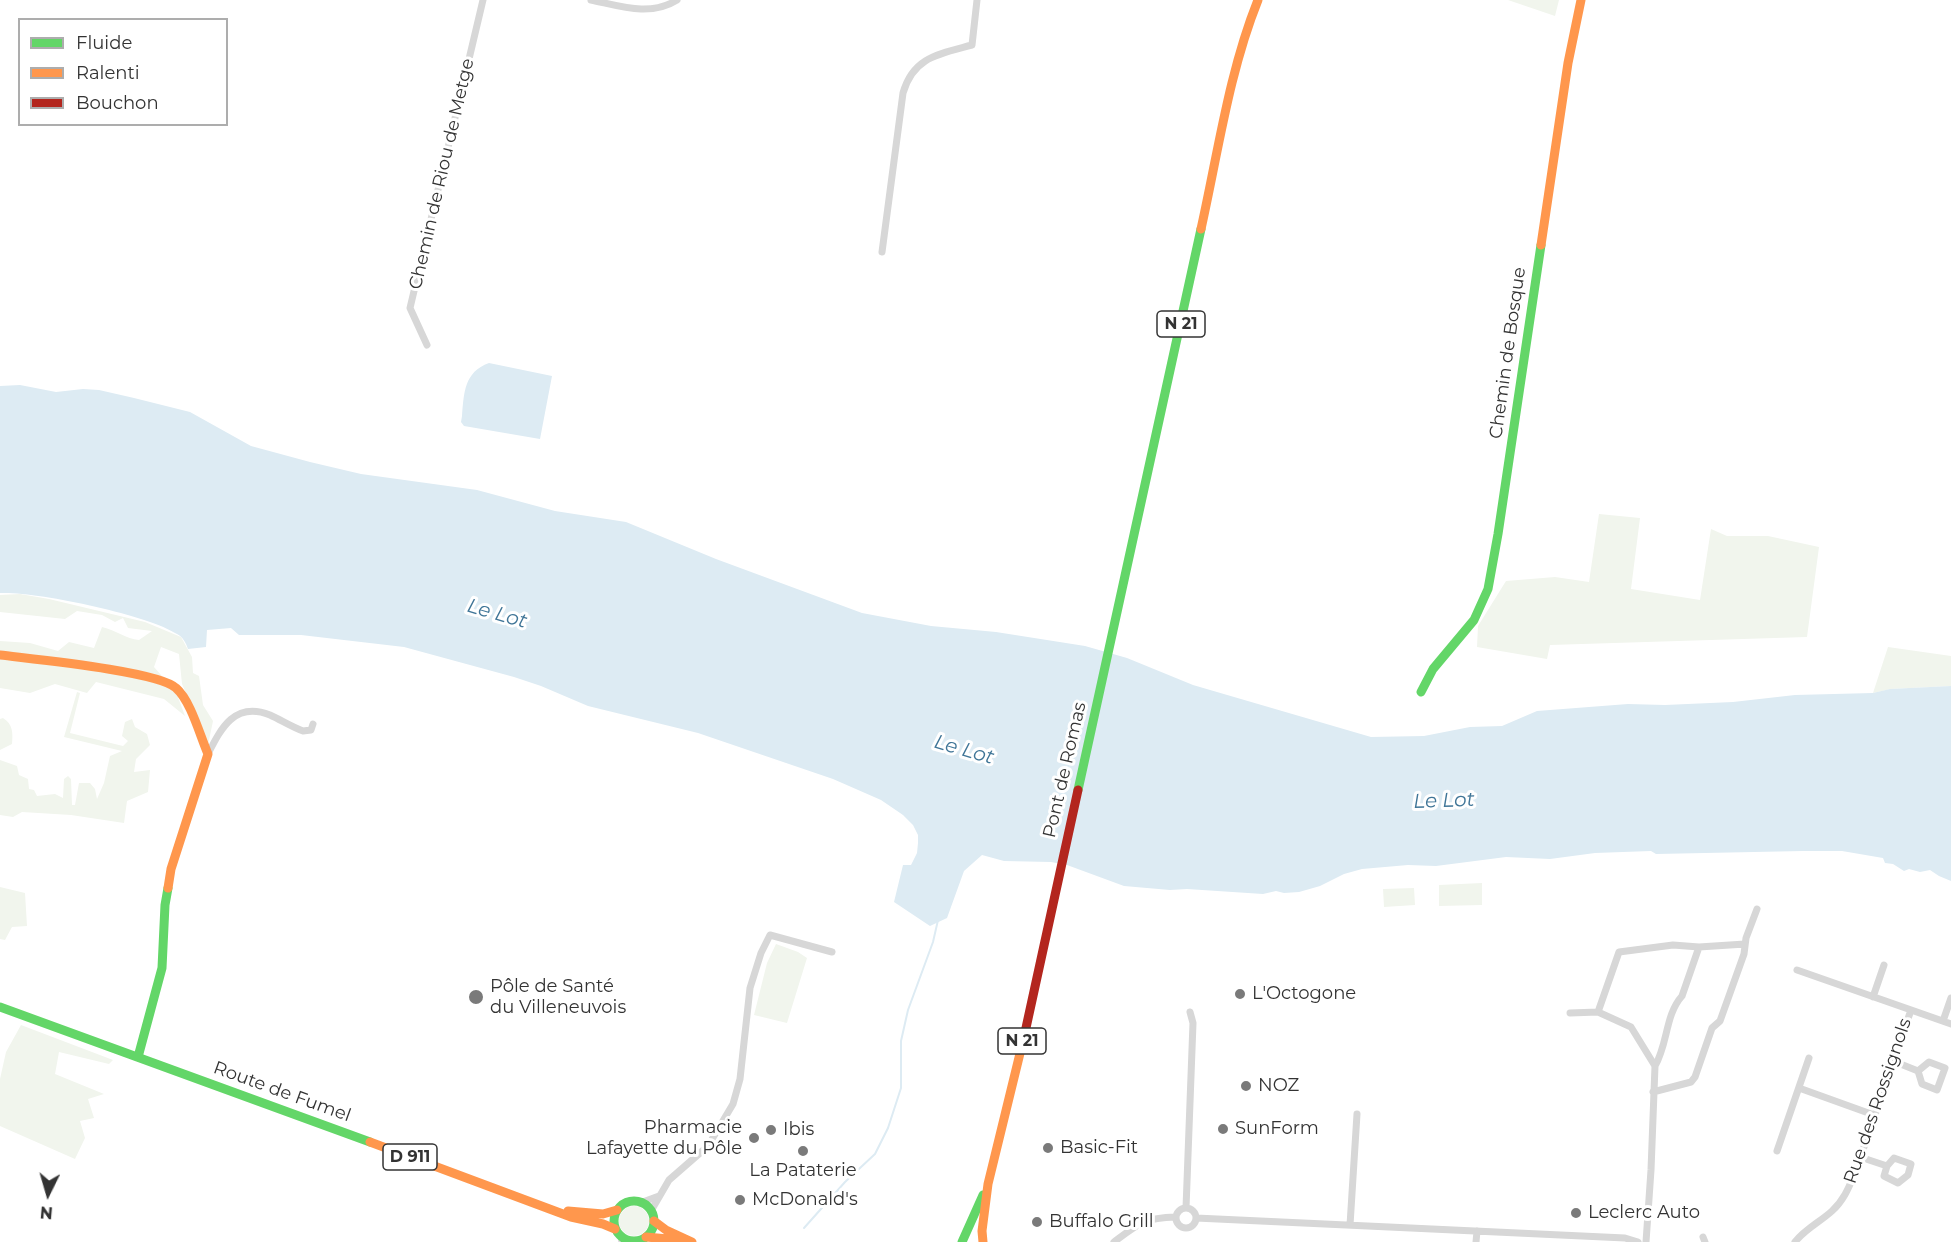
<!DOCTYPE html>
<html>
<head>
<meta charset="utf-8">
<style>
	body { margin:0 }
	#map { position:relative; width:1951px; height:1242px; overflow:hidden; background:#fff; font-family:Montserrat,sans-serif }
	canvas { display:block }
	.legend { position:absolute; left:18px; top:18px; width:210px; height:108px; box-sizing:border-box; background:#fff; border:2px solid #adadad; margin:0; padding:8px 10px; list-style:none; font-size:18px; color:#333 }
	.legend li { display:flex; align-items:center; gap:12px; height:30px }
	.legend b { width:30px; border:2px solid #adadad }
	.north { position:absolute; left:18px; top:1164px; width:60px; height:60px; -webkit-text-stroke:4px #fff; paint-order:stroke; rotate:185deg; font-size:16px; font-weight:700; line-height:24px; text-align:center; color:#333 }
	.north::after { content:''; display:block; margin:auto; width:21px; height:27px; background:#333; clip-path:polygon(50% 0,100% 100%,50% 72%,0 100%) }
</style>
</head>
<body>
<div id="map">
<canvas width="1951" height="1242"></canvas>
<ul class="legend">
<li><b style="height:8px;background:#63d668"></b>Fluide</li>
<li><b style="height:8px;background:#ff974d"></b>Ralenti</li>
<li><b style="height:8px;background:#b3261e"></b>Bouchon</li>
</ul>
<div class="north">N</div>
</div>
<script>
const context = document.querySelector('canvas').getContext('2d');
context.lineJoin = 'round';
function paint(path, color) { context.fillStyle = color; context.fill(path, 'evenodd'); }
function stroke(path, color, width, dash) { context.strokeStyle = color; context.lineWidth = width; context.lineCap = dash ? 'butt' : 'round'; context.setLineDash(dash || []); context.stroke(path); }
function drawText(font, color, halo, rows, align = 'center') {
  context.font = font + ' Montserrat,sans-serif'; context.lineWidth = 6; context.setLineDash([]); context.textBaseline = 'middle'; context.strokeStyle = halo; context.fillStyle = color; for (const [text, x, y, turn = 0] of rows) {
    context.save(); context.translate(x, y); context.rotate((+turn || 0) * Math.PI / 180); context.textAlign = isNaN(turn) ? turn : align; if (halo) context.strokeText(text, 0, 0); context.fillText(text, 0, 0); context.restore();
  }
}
paint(new Path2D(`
	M1508,0H1559L1555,16Z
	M1599,514L1640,518L1631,589L1700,600L1711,529L1727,536H1768L1819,547L1807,637L1550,645L1547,659L1477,647L1478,626L1506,581L1555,577L1589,582Z
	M20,594L49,599L145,622L181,637L192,657L193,673L199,676L203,705L213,721L208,745L182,684L179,654L161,647L154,667L176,692L185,716L164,699L96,682L87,693L55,684L30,693L0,688V641L30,643L58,651L69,642L94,648L102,627C116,630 126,639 139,640L152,631L128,628L123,618L115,622L102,615L77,611L65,619L0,612V595Z
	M1888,647L1951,656V686L1891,689L1873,693Z
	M77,692L80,693L70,733L123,746L128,741L122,736L125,722L132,719L135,727L147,734L150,745L136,759L134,772L150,770L148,792L127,801L124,823L71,815L22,812L13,817L0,815V760L17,766L19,775L28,779L29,789L34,790L37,796L55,794L63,798L64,779L68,776L71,779L72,805H75L79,783H90L95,789L97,799L104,783L110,756L122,751L64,737Z
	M3,718C13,724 13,733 12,744L0,750V719Z
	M1482,883V905L1439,906V885Z
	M0,887L25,893L27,926L12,927L5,940L0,939Z
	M1414,888L1415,905L1384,907L1383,889Z
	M776,944L798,952L807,958L787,1023L754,1015L767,963Z
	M21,1025L113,1060L109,1064L59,1052L55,1074L104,1094L88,1099L94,1118L80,1121L85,1138L75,1159L0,1126V1079L6,1052Z
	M619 1221a15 15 0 1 1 30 0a15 15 0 1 1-30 0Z`), '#f1f5ed');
paint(new Path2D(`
	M489,363L552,376L540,439L464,426L461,422L462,416C464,393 464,372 489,363Z
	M20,385L56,392L83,389L99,390L134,398L190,412L251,446L310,462L361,474L477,490L555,511L626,522L716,559L862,613L931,626L996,632L1085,646L1127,658L1193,685L1371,737L1424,736L1470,727L1502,726L1537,711L1628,704L1665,705L1733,702L1795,695L1873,693L1890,689L1951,686V881L1939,876L1930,870L1920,872L1909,869L1904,871L1893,864L1885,863L1883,858L1842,851H1803L1656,854L1651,851L1595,853L1550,859L1506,857L1436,866L1408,865L1362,869L1344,874L1320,886L1299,892L1284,893L1276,891L1263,894L1187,889L1170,890L1124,886L1067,865L1051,862L1004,861L982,855L964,871L947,918L930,926L894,902L903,865H911L917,853L918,843V835L913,825L903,815L881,800L833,779L698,733L588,706L541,686L514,677L404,647L301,635H239L231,628L207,630L206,647L188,649C186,643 183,637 177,634C149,615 35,591 0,593V386Z`), '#ddebf3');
stroke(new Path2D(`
	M804,1228L845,1182L875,1154L888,1128L901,1088V1041L908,1010L933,942L938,920`), '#ddebf3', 2);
stroke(new Path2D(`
	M591,0C620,6 650,17 677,0
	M882,252L903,93C913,57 939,54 972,45L977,0
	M427,345L410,308L483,0
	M208,754C221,728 235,701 270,715C281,720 292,727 303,731L311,730L313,724
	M1797,970L1951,1024
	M1873,997L1884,965
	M1598,1012L1619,952L1673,945L1699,947L1745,944
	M1570,1013L1598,1012L1631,1027L1655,1066L1651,1170L1646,1242
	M1943,1021L1951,998
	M1893,1061L1918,1071L1922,1084L1937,1090L1945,1068L1929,1062L1918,1071
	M1655,1066C1668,1044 1665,1015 1682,996L1699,947
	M1799,1088L1874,1115
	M1653,1092L1691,1082L1695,1077L1712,1028L1720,1021L1744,954L1746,938L1757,909
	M1777,1151L1809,1058
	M1860,1157L1887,1166L1884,1176L1898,1183L1908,1175L1911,1164L1894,1158L1887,1166
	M640,1203L659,1196
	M1186,1208L1193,1023L1190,1012
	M1176 1218a10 10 0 1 1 20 0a10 10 0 1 1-20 0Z
	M651,1211L669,1180L708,1146L733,1104L740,1079L750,988L761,953L770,935L832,952
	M1196,1218L1625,1238L1638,1242
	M1350,1225L1357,1114
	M621,1237L622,1242
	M1703,1237L1705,1242
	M637,1242L638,1241
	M1114,1242C1139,1223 1144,1218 1176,1217
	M1476,1242L1477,1231
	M1795,1242C1805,1229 1820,1222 1832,1211C1844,1200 1849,1187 1855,1173L1911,1010`), '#d7d7d7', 7);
stroke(new Path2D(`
	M1421,692L1433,669L1474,620L1488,589L1498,534L1541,245
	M1078,790L1201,229
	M0,1007L370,1142
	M138,1057L162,968L165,905L168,888
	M614 1221a20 20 0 1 1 40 0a20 20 0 1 1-40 0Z
	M962,1242L983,1195`), '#63d668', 9);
stroke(new Path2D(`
	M1201,229C1218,153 1229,72 1258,0
	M1541,245L1568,63L1581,0
	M0,655C31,659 158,671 176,688C191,701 200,736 208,754L171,869L168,888
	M370,1142L571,1217L603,1224L615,1229
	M568,1211L603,1214L617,1210
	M654,1221L666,1230L692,1242
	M646,1237L679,1240
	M983,1242L982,1231L988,1184L1024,1037`), '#ff974d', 9);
stroke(new Path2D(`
	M1024,1037L1078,790`), '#b3261e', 9);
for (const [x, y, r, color] of [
	[1240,994,6,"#7a7a7a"],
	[476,997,8,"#7a7a7a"],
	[1246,1086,6,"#7a7a7a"],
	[1223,1129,6,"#7a7a7a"],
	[771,1130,6,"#7a7a7a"],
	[754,1138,6,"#7a7a7a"],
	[1048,1148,6,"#7a7a7a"],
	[803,1151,6,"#7a7a7a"],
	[740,1200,6,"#7a7a7a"],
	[1576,1213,6,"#7a7a7a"],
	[1037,1222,6,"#7a7a7a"]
]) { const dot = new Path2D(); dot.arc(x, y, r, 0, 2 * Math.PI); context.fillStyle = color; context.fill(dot); stroke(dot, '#fff', 2); }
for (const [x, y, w] of [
	[1181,324,48],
	[1022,1041,48],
	[410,1157,54]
]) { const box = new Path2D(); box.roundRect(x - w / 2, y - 13, w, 26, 4.5); context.fillStyle = '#fff'; context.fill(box); stroke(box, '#333', 1.5); }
drawText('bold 16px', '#333', null, [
	["N 21",1181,324],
	["N 21",1022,1041],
	["D 911",410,1157]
]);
drawText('18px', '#333', '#fff', [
	["Chemin de Riou de Metge",442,174,-77],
	["Chemin de Bosque",1508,353,-82],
	["Pont de Romas",1065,770,-77],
	["Route de Fumel",282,1092,20],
	["Rue des Rossignols",1878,1101,-71]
]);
drawText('18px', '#333', '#fff', [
	["Pôle de Santé",490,987],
	["du Villeneuvois",490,1008],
	["L'Octogone",1252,994],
	["NOZ",1258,1086],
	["Pharmacie",742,1128,"right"],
	["Lafayette du Pôle",742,1149,"right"],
	["SunForm",1235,1129],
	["Ibis",783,1130],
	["Basic-Fit",1060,1148],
	["La Pataterie",803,1171,"center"],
	["McDonald's",752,1200],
	["Leclerc Auto",1588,1213],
	["Buffalo Grill",1049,1222]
], 'left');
drawText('italic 20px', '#3f7597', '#fff', [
	["Le Lot",497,614,16],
	["Le Lot",964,750,16],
	["Le Lot",1444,801,-2]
]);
</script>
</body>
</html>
